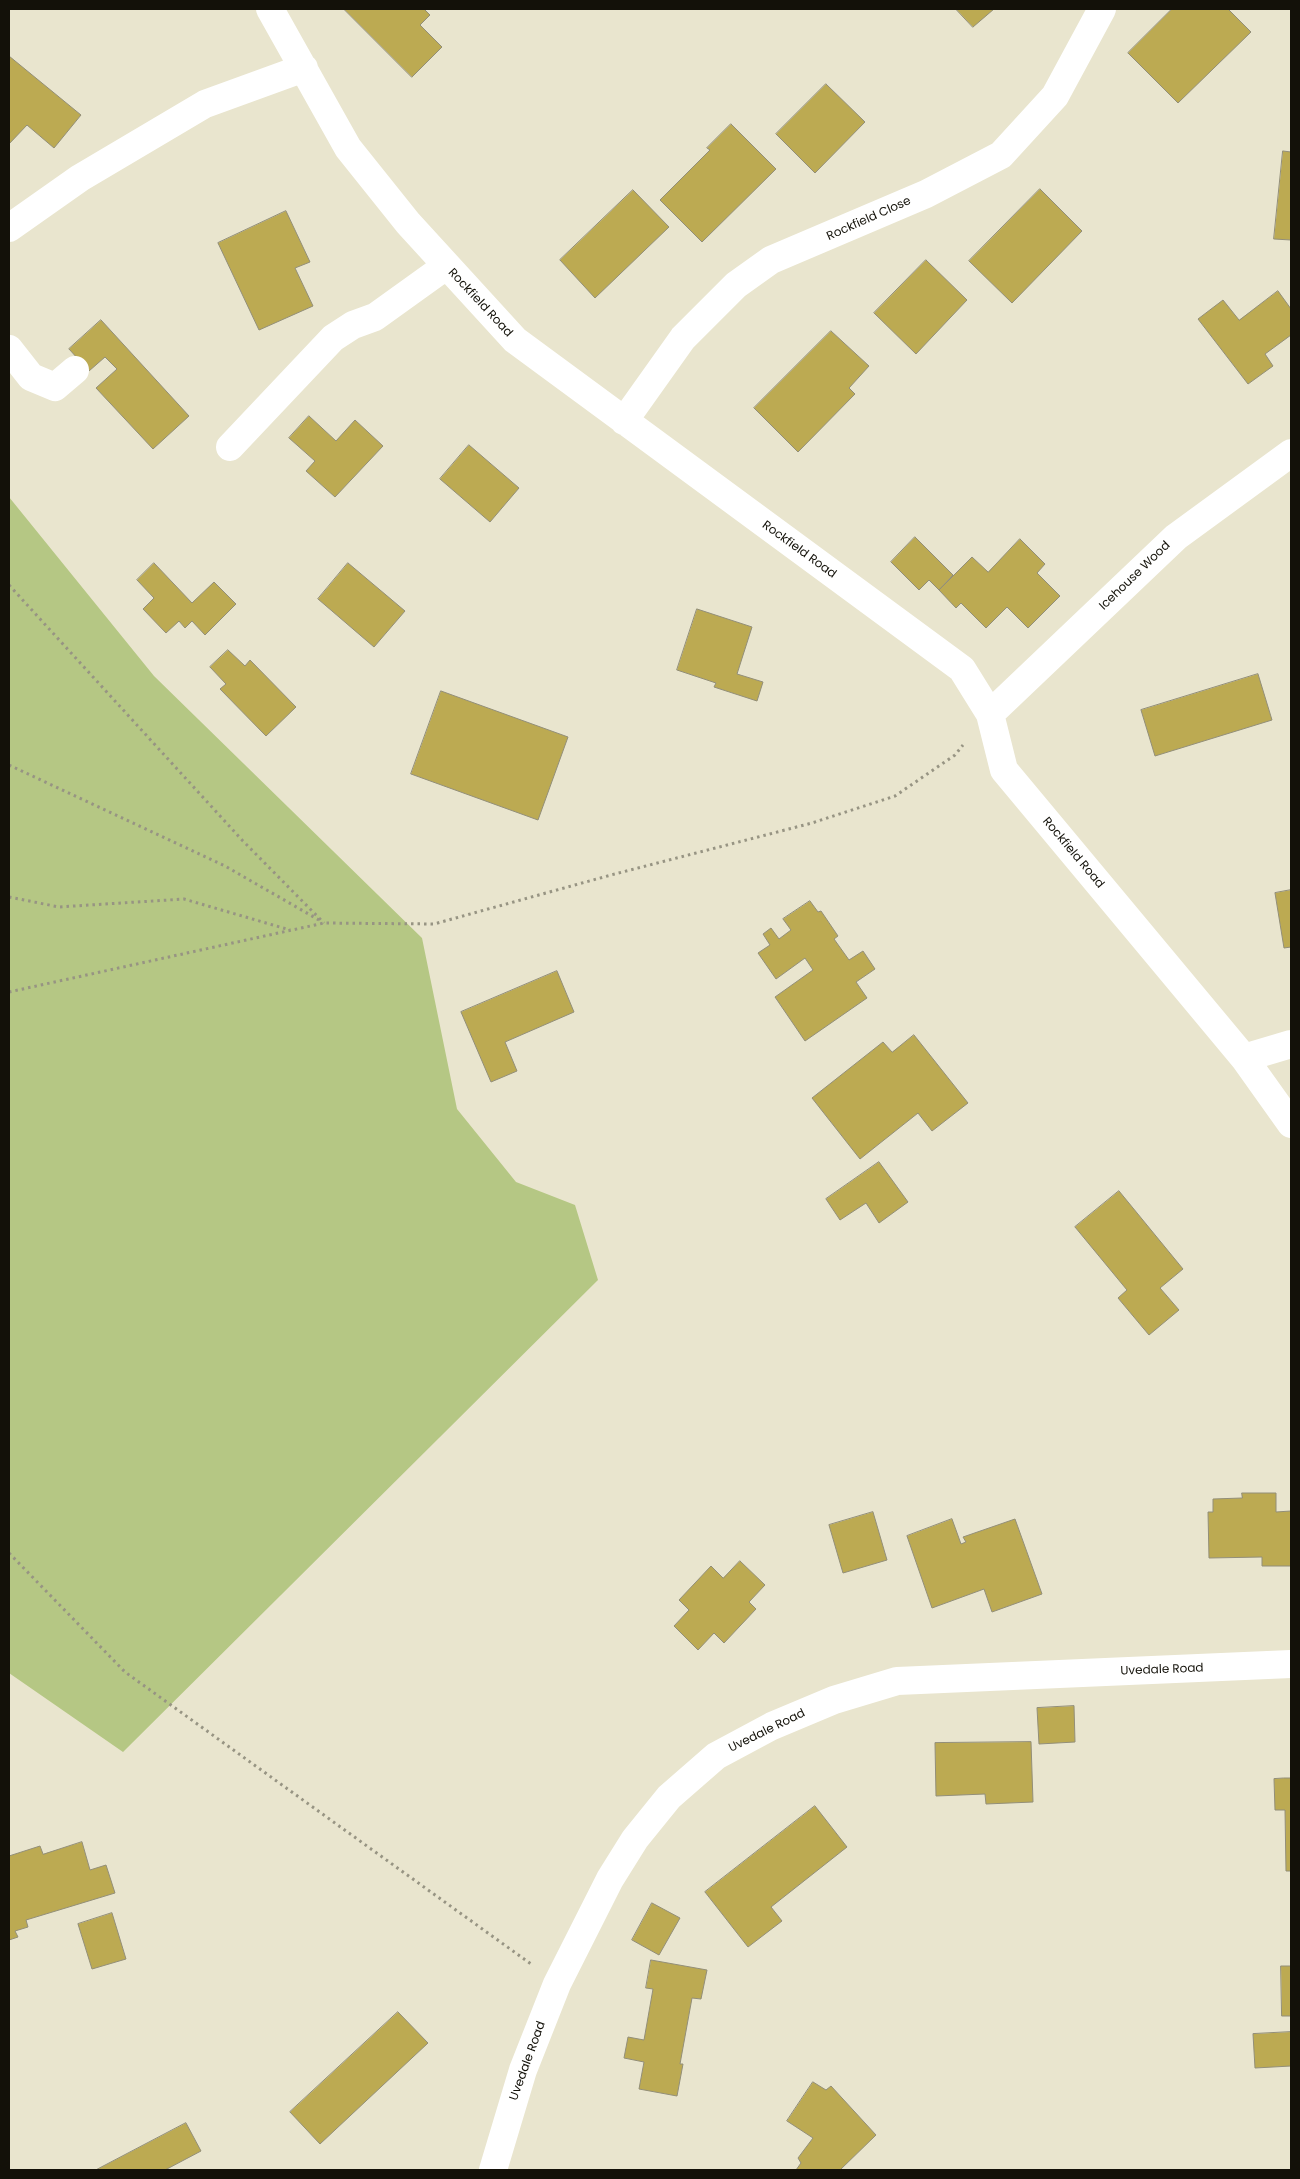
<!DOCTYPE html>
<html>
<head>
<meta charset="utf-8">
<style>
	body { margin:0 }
	#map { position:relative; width:1300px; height:2179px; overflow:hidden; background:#e9e5ce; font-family:Poppins,sans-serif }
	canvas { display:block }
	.frame { position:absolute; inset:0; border:10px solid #131109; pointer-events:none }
</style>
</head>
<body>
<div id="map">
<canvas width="1300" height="2179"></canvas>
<div class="frame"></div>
</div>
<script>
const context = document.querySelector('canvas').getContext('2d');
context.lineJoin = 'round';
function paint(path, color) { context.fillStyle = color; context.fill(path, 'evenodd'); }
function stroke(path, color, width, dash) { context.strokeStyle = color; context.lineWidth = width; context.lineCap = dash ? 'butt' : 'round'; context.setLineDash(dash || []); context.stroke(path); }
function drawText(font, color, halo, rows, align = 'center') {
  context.font = font + ' Poppins,sans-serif'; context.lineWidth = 4.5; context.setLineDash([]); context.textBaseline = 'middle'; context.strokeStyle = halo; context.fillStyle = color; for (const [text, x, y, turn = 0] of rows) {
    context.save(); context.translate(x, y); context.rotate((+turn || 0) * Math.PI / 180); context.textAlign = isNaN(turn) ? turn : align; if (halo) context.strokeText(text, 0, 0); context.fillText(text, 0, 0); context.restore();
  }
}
paint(new Path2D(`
	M9,497L154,676L422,938L457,1109L516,1182L575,1205L598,1280L123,1752L9,1673Z`), '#b5c784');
const building = new Path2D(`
	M344,9H424L430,15L420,25L442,47L412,77Z
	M956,9H994L973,27Z
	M1172,9H1228L1251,32L1178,103L1128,53Z
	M9,56L81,115L54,148L27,125L9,144Z
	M826,84L865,122L815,173L776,134Z
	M731,124L776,169L702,242L660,200L710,150L707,148Z
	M1283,151L1291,152V240L1274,239Z
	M1040,189L1082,231L1012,303L969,261Z
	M633,190L669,227L595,298L560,260Z
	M286,211L310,262L295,268L313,306L259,330L218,243Z
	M926,260L967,300L916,354L874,313Z
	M1278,291L1291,309V335L1265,354L1273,366L1248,384L1198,319L1223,300L1239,320Z
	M101,320L189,416L153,449L96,388L117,369L105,357L89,371L69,349Z
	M831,331L869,366L849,388L855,394L798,452L754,408Z
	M309,416L336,441L355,420L383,446L335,497L306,471L315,461L289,438Z
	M469,445L519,488L490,522L440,479Z
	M915,537L953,575L939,590L929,580L919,590L891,562Z
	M1020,539L1045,564L1037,573L1060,596L1028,628L1007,607L986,628L961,603L956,608L939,590L972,557L988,572Z
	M154,563L192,603L214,582L236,604L205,635L192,621L185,628L179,621L166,633L143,609L154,598L137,580Z
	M348,563L405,611L374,647L318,599Z
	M697,609L752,627L737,674L763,682L757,701L714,687L716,683L677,670Z
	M228,650L245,666L250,660L296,707L266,736L220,689L226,684L210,667Z
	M1258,674L1272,720L1155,756L1141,710Z
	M441,691L568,737L538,820L411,774Z
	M1291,890V947L1284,948L1275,893Z
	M810,901L818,912L821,911L838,936L834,939L849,960L863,951L875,969L856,982L867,998L805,1041L775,997L813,970L805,958L776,979L758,953L770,945L763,934L771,928L779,939L791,930L783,919Z
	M557,971L574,1012L505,1042L517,1071L491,1082L461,1012Z
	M914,1035L968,1103L932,1131L918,1113L860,1159L812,1098L883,1042L892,1052Z
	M879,1162L908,1202L879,1223L866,1203L840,1220L826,1199Z
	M1119,1191L1183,1269L1160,1288L1179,1310L1149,1335L1118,1298L1127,1290L1075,1227Z
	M1242,1493H1276V1512L1291,1511V1566H1262V1557L1209,1558L1208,1512H1213V1499L1242,1498Z
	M873,1512L887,1560L843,1573L829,1525Z
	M952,1519L961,1544L966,1542L963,1537L1015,1519L1042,1594L992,1612L984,1589L932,1608L907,1536Z
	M740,1561L765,1585L749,1602L756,1609L724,1643L714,1633L698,1650L674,1626L689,1610L679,1600L711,1566L723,1578Z
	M1074,1706L1075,1742L1039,1744L1037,1708Z
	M1031,1742L1033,1802L986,1804L985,1794L936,1796L935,1743Z
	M1284,1778H1291V1871H1286L1285,1810H1275L1274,1779Z
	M815,1806L847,1847L771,1907L782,1921L748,1947L705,1892Z
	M82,1842L90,1870L106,1865L115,1893L26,1920L28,1927L15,1931L18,1937L9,1940V1856L40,1846L43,1854Z
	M652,1903L680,1918L659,1955L632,1940Z
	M112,1913L126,1959L92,1969L78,1924Z
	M651,1960L707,1970L701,1999L692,1998L680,2064H683L677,2096L639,2089L644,2062L624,2058L628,2037L644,2040L653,1989L646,1988Z
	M1281,1966H1291V2016H1282Z
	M398,2012L428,2043L320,2144L290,2112Z
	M1291,2032V2066L1255,2068L1253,2034Z
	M813,2082L826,2090L831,2086L876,2135L840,2170H796L801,2163L798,2158L813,2138L787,2121Z
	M186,2123L201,2151L165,2170H96Z`);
paint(building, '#bcaa52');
stroke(building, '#928e78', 1);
stroke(new Path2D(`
	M9,585L242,840L324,923
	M9,765L225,866L319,920
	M9,897L59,907L184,899L290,930
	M9,992L324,923L434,924L611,875L812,823L895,796L955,755L963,745
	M9,1553L125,1672L531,1964`), '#979483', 3, [2.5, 4]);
stroke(new Path2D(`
	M270,9L348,148L408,223L515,340L962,669L990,714L1004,770L1244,1058L1291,1124
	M9,228L80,178L205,104L304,68
	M9,349L31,377L55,387L75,370
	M624,421L683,338L736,285L771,260L926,194L1001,155L1055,96L1102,9
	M230,447L333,338L353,325L375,317L446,266
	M990,714L1176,537L1291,453
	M1244,1058L1291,1044
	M493,2170L523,2070L557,1984L610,1879L635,1839L669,1797L716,1756L772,1726L834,1700L897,1681L1291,1664`), '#fff', 28);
drawText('12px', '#131109', '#fff', [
	["Rockfield Close",869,219,-24],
	["Rockfield Road",480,303,47],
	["Rockfield Road",799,550,36],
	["Icehouse Wood",1135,576,-44],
	["Rockfield Road",1073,853,50],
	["Uvedale Road",1162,1670,-2],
	["Uvedale Road",767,1731,-26],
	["Uvedale Road",528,2061,-70]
]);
</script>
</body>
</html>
